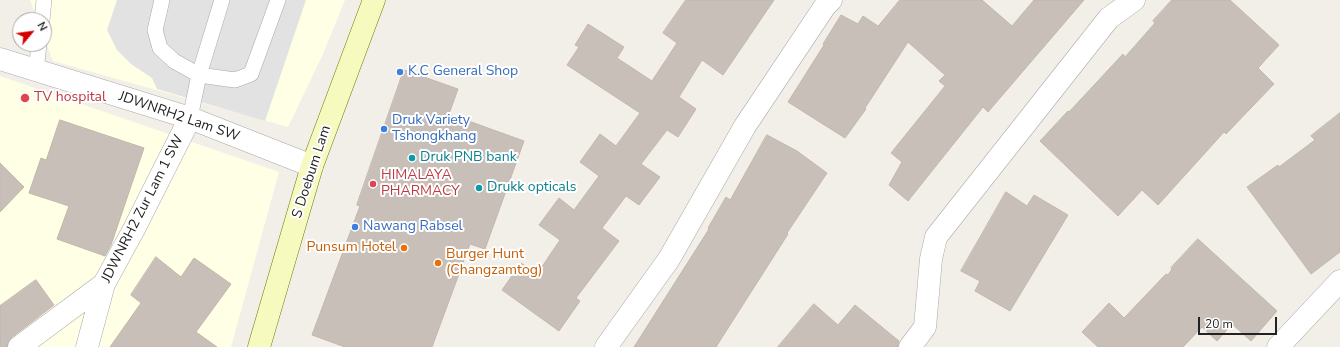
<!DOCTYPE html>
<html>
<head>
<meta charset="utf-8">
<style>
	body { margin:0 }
	#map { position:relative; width:1340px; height:347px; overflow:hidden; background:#f2efe9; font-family:"Nunito Sans",sans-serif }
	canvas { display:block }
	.north { position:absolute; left:12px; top:12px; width:40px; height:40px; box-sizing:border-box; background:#fff; border:1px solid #a7a7a7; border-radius:50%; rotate:61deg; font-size:11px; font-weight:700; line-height:16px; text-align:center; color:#222 }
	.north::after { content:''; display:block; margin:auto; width:14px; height:18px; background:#d40000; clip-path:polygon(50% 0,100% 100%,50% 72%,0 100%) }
	.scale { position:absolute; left:1198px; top:317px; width:79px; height:18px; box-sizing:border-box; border:2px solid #222; border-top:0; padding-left:5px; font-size:12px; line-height:14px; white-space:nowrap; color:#222; -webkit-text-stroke:3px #fff; paint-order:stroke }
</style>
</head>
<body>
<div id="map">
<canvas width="1340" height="347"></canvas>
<div class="north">N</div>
<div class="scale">20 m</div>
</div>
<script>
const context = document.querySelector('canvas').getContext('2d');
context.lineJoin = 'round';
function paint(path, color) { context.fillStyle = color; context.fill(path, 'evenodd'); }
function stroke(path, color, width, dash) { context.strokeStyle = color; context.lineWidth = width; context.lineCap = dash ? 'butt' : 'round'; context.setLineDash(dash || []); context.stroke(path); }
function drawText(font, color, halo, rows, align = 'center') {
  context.font = font + ' "Nunito Sans",sans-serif'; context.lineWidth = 4; context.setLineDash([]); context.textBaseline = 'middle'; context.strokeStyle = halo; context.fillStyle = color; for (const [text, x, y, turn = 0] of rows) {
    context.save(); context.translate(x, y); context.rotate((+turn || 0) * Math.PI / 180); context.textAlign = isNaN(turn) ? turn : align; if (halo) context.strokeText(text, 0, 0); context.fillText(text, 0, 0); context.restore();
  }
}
paint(new Path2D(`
	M30,0H345L323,54L288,127L53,61L44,37V20H38Z
	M0,76L279,172L231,347H0Z`), '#ffffe5');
paint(new Path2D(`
	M117,0H306L265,121L157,89L152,78L131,64L117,50L107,30Z`), '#e2e2e2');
const building = new Path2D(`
	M686,0H774L723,75L702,60L679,97L696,109L678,137L667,130L641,164L660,177L639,205L626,196L602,228L619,241L576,298L580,301L559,331L502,290L521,263L537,274L560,240L539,225L559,198L574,210L599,176L580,162L600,134L616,146L640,113L567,65L579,47L575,45L588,24L624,47L617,58L652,81L677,43L663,33Z
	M900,0H982L1012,26L1034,0H1084L988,112L983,107L908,201L889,185L902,162L891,153L945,86L939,81L945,75L908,42L865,108L866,109L845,138L788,102L824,45L823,44L841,15L858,24L863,16L878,26Z
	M1172,0H1230L1279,45L1258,68L1274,84L1226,134L1224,132L1158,205L1142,190L1118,216L1040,141L1068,111L1069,112L1123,54L1125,57L1155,23L1153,21Z
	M404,70L458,89L449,114L524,141L485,249L470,244L432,347H345L312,335L360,206L357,205Z
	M1340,113V252L1311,274L1247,187L1278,165L1279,167L1315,140L1311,136Z
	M60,120L144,148L111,245L105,256L57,239L69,206L29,193L41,158L46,160Z
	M767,135L797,151L827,173L787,233L788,234L716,347H634L709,229L708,228L726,197L730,200Z
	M0,163L24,187L0,212Z
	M1006,192L1027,206L1034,195L1068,215L1010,311L975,291L980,281L961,271Z
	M1198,239L1277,311L1251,341L1232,324L1217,341L1202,327L1183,347H1098L1082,332L1109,303L1124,318L1166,274L1168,275L1172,269L1171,268Z
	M156,257L181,277L194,258L231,284L196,332L217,347H110L141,303L131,295Z
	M36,280L54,305L12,337L8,342L7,347H0V306Z
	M814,304L838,325L855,305L899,341L898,347H778Z`);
paint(building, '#c7bfb8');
stroke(building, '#c4b6ab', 1);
const service = new Path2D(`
	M162,0L155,30L160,48L174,61L199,75L235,80L251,74L278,0
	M42,20L44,0
	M36,71L39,44
	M190,118L199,75L222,0`);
const minor = new Path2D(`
	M0,59L190,118L312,166
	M19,347L104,284
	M87,347L104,284L134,229L190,118
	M606,347L669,259L745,126L825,6L831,0
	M910,347L925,327L931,259L936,237L1109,18L1134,0
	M1278,347L1340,281`);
const secondary = new Path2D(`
	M259,347L312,166L374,0`);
stroke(service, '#a9a9a9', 16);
stroke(minor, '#a9a9a9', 23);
stroke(secondary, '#707d05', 23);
stroke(service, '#fff', 15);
stroke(minor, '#fff', 22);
stroke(secondary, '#f7fabf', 22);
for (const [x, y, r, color] of [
	[400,72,4,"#3f7fe0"],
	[25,98,5,"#e0444e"],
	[384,129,4,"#3f7fe0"],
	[412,158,4,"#0f9aa8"],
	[373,184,4,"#e0444e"],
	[479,188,4,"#0f9aa8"],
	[355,227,4,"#3f7fe0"],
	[404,248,4,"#e8710a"],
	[438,263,4,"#e8710a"]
]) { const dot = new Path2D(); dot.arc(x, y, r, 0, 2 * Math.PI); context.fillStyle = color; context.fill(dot); stroke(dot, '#fff', 1.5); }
drawText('14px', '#366cbe', '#fff', [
	["K.C General Shop",408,72],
	["Druk Variety",392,121],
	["Tshongkhang",392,137],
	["Nawang Rabsel",363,227]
], 'left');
drawText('14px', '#be3a42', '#fff', [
	["TV hospital",34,98],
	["HIMALAYA",381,176],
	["PHARMACY",381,192]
], 'left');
drawText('14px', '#222', '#fff', [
	["JDWNRH2 Lam SW",179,117,19],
	["S Doebum Lam",312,172,-72],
	["JDWNRH2 Zur Lam 1 SW",143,209,-63]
]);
drawText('14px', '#0d838f', '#fff', [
	["Druk PNB bank",420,158],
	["Drukk opticals",487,188]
], 'left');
drawText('14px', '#c56008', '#fff', [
	["Punsum Hotel",396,248],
	["Burger Hunt",446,255,"left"],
	["(Changzamtog)",446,271,"left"]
], 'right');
</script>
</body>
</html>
